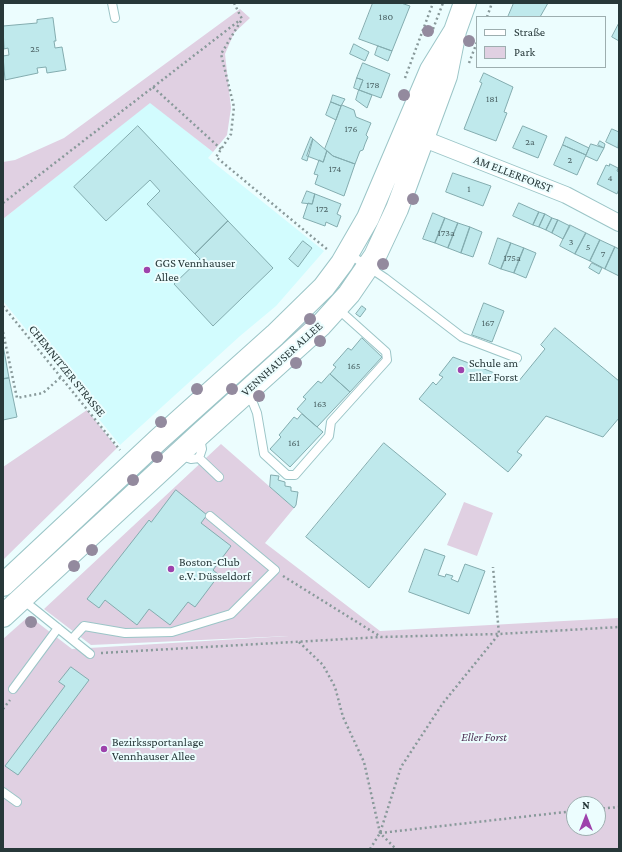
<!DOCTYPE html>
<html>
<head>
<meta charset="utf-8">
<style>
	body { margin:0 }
	#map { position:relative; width:622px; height:852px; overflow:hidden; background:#ecfdfe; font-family:"Crimson Pro",serif }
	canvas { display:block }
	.frame { position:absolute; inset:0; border:4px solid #273839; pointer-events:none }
	.legend { position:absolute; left:476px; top:16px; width:130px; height:52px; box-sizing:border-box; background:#ecfdfe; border:1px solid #9daeaf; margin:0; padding:5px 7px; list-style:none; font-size:12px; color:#273839 }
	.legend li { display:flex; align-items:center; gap:8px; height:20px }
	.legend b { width:20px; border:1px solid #9daeaf }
	.north { position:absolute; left:566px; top:796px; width:40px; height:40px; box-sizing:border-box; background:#ecfdfe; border:1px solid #9daeaf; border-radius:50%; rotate:0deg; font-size:11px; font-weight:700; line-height:16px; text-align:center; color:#273839 }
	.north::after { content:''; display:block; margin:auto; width:14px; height:18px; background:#9e42ac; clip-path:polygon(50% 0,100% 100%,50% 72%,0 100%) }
</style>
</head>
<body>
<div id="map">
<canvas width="622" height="852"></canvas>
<div class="frame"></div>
<ul class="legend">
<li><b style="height:5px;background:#fff"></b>Straße</li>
<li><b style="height:11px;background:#e0d0e2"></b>Park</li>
</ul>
<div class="north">N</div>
</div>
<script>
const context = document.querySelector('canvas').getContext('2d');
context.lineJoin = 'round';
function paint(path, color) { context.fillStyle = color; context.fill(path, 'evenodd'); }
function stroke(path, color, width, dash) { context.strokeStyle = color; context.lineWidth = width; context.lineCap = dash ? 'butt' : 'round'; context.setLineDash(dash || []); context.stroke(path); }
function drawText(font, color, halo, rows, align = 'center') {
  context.font = font + ' "Crimson Pro",serif'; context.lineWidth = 4; context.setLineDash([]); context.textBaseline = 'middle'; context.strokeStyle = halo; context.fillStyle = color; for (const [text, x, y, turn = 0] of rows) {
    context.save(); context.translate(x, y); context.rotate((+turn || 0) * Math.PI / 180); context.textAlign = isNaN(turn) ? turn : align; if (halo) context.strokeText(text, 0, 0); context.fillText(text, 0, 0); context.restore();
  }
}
paint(new Path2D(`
	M150,102L213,152L208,158L324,251L276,306L240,336L120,445L3,301V219Z`), '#d2fcfe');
paint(new Path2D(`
	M240,9L250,18L234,33L225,54L231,108L227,135L213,152L150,103L3,219V162L15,160L64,138Z
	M312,313L315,316L145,471L142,468Z
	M87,410L117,448L3,560V467Z
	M221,444L294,508L265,543L380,631L619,618V849H3V639L29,616L72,649L289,636L91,645L44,609ZM574,804H598V828H574Z
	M464,502L493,513L477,556L447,545Z`), '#e0d0e2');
const building = new Path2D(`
	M373,3H401L410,6L392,51L359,39Z
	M514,3H548L540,17H508Z
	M53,18L56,41H54L55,48L62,47L66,70L47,73L46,67L37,68L38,73L5,80L3,56L9,55L8,48L4,49L3,26L37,23V20Z
	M619,23V41L612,37Z
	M354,44L369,52L365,61L350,54Z
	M378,46L392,51L388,61L375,55Z
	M363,63L390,74L381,98L359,90L363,80L357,78Z
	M484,73L513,87L504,112L507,113L496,141L464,129L482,83L480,82Z
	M357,78L363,80L359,90L354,88Z
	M359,90L372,95L367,108L356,100Z
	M333,95L345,99L341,106L331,102Z
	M331,102L341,106L336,120L326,115Z
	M342,105L354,110L356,117L371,123L366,135L368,137L365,144L363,150L360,151L355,164L333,156L325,149Z
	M138,126L228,221L195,254L147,204L160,191L150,180L106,221L74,187Z
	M523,126L547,136L538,158L513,148Z
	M612,129L619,132L618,148L606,142Z
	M311,137L313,139L307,161L302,159Z
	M566,137L589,148L586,155L563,145Z
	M313,139L327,151L323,162L307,156Z
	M600,141L605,144L604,148L598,145Z
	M591,144L604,148L597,161L586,156Z
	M563,145L586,155L577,175L554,165Z
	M327,151L333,156L355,164L344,196L315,184L318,175L314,174L319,160L323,162Z
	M610,164L618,168L617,171L619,172V189L617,194L597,184L606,165L609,166Z
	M453,173L491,186L483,206L446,192Z
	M307,191L315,194L312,204L302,203Z
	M315,194L341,204L337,214L341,216L337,227L326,222L325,226L303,218L308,203L312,204Z
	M519,203L539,212L533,225L513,216Z
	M539,212L545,214L539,227L533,225Z
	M433,213L445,218L435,243L423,239Z
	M545,214L552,218L546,230L539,227Z
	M445,218L458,223L448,248L435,243Z
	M552,218L558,220L552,233L546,230Z
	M558,220L570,226L563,239L552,233Z
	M228,221L273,268L213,326L174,284L200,259L195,254Z
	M458,223L470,227L461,253L448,248Z
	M570,225L586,233L575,254L560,246Z
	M470,227L482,232L473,257L461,253Z
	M586,233L600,240L590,261L575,254Z
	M498,238L511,243L501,269L489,264Z
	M600,240L615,247L605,269L590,261Z
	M303,241L312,248L298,267L289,259Z
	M511,243L524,248L514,273L501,269Z
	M615,247L619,249V276L605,269Z
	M524,248L536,253L526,278L514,273Z
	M592,263L602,268L599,274L589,268Z
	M484,303L504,311L492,342L472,335Z
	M362,306L366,309L360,317L356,314Z
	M555,328L619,381V418L603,437L546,416L517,452L522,455L508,472L419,399L433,382L436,385L443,377L439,375L453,357L518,382L545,349L541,345Z
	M362,338L382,357L350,392L330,374L336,367L333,365L348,348L351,350Z
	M3,345L9,378L3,379Z
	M330,374L350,392L317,427L297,409L306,399L303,397L318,381L321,383Z
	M9,378L17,417L3,420V379Z
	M302,414L323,432L290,467L270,449L281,437L279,435L294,417L297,419Z
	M384,443L446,494L369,588L306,537Z
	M271,475L279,476L278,480L285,482V486L291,487V491L298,492L296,505L294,508L270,487Z
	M176,490L207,515L201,523L231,546L213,570L219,575L195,607L188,602L170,625L149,609L137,625L105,600L99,608L87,599L149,520L151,522Z
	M425,549L445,556L438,575L445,577L446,574L453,576L451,579L458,582L465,564L485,571L469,614L409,592Z
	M71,667L89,680L18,775L5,766L65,686L59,682Z`);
paint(building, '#bfe9ec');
stroke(building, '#83acaf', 1);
const lane = new Path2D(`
	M112,3L115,18
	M349,254L385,278L462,337L517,358
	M245,394L253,403L257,413L264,454L287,475H295L329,436L331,422L387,360L386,352L338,309
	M179,455L191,459L199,458
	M199,458L219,477
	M199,458L202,449L200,438
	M23,600L90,654
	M72,639L84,626L125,633L172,632L231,614L275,570L210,516
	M13,689L58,628
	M3,792L17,802`);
const street = new Path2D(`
	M414,135L566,195L619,223`);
const secondary = new Path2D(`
	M3,585L159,439L275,335L324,287L342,263L368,218L431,70L455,31L465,3
	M3,616L199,435L321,325L349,294L375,256L397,209L446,76L455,31`);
stroke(lane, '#9bc5c7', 10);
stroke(street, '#9bc5c7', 18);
stroke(secondary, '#9bc5c7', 24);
stroke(new Path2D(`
	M234,3L242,19L221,54L234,107L231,134L216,157L328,250
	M487,17L492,3
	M433,29L443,3
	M469,63L477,42
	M405,78L433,3
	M153,87L221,149
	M3,203L240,20
	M3,306L120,450
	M3,332L17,398L43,393L61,377
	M283,576L381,637
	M299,642L323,665L335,687L343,717L364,762L380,833L396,849
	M101,653L381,637L499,634L619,627
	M3,709L10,700
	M598,809L619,807
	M380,833L574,811
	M370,849L380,833L401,767L443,703L499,634L493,567`), '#88999a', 2.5, [2, 3]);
stroke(lane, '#fff', 8);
stroke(street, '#fff', 16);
stroke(secondary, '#fff', 22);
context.fillStyle = '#938a9e';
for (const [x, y] of [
	[428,31],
	[469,41],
	[404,95],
	[413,199],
	[383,264],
	[310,319],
	[320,341],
	[296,363],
	[197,389],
	[232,389],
	[259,396],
	[161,422],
	[157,457],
	[133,480],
	[92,550],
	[74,566],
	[31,622]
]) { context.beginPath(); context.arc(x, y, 6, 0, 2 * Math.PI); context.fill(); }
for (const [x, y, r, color] of [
	[147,270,4,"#9e42ac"],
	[461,370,4,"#9e42ac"],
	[171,569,4,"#9e42ac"],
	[104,749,4,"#9e42ac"]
]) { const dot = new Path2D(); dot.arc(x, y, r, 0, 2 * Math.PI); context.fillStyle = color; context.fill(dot); stroke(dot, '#ecfdfe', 1.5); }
drawText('10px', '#4d6466', null, [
	["180",386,17],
	["25",35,49],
	["178",373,85],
	["181",492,99],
	["176",351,129],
	["2a",530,142],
	["2",570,160],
	["174",335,169],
	["4",610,178],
	["1",469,189],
	["172",322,209],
	["173a",446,233],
	["3",571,242],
	["5",588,247],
	["7",603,254],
	["175a",512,258],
	["167",488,323],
	["165",354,366],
	["163",320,404],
	["161",294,443]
]);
drawText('12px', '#273839', '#ecfdfe', [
	["AM ELLERFORST",513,174,21],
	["VENNHAUSER ALLEE",282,359,-42],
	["CHEMNITZER STRASSE",67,371,51]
]);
drawText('12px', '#273839', '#ecfdfe', [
	["GGS Vennhauser",155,263],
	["Allee",155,277],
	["Schule am",469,363],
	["Eller Forst",469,377],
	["Boston-Club",179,562],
	["e.V. Düsseldorf",179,576],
	["Bezirkssportanlage",112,742],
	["Vennhauser Allee",112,756]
], 'left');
drawText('italic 12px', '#4a2b4f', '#ecfdfe', [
	["Eller Forst",484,737]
]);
</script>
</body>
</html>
